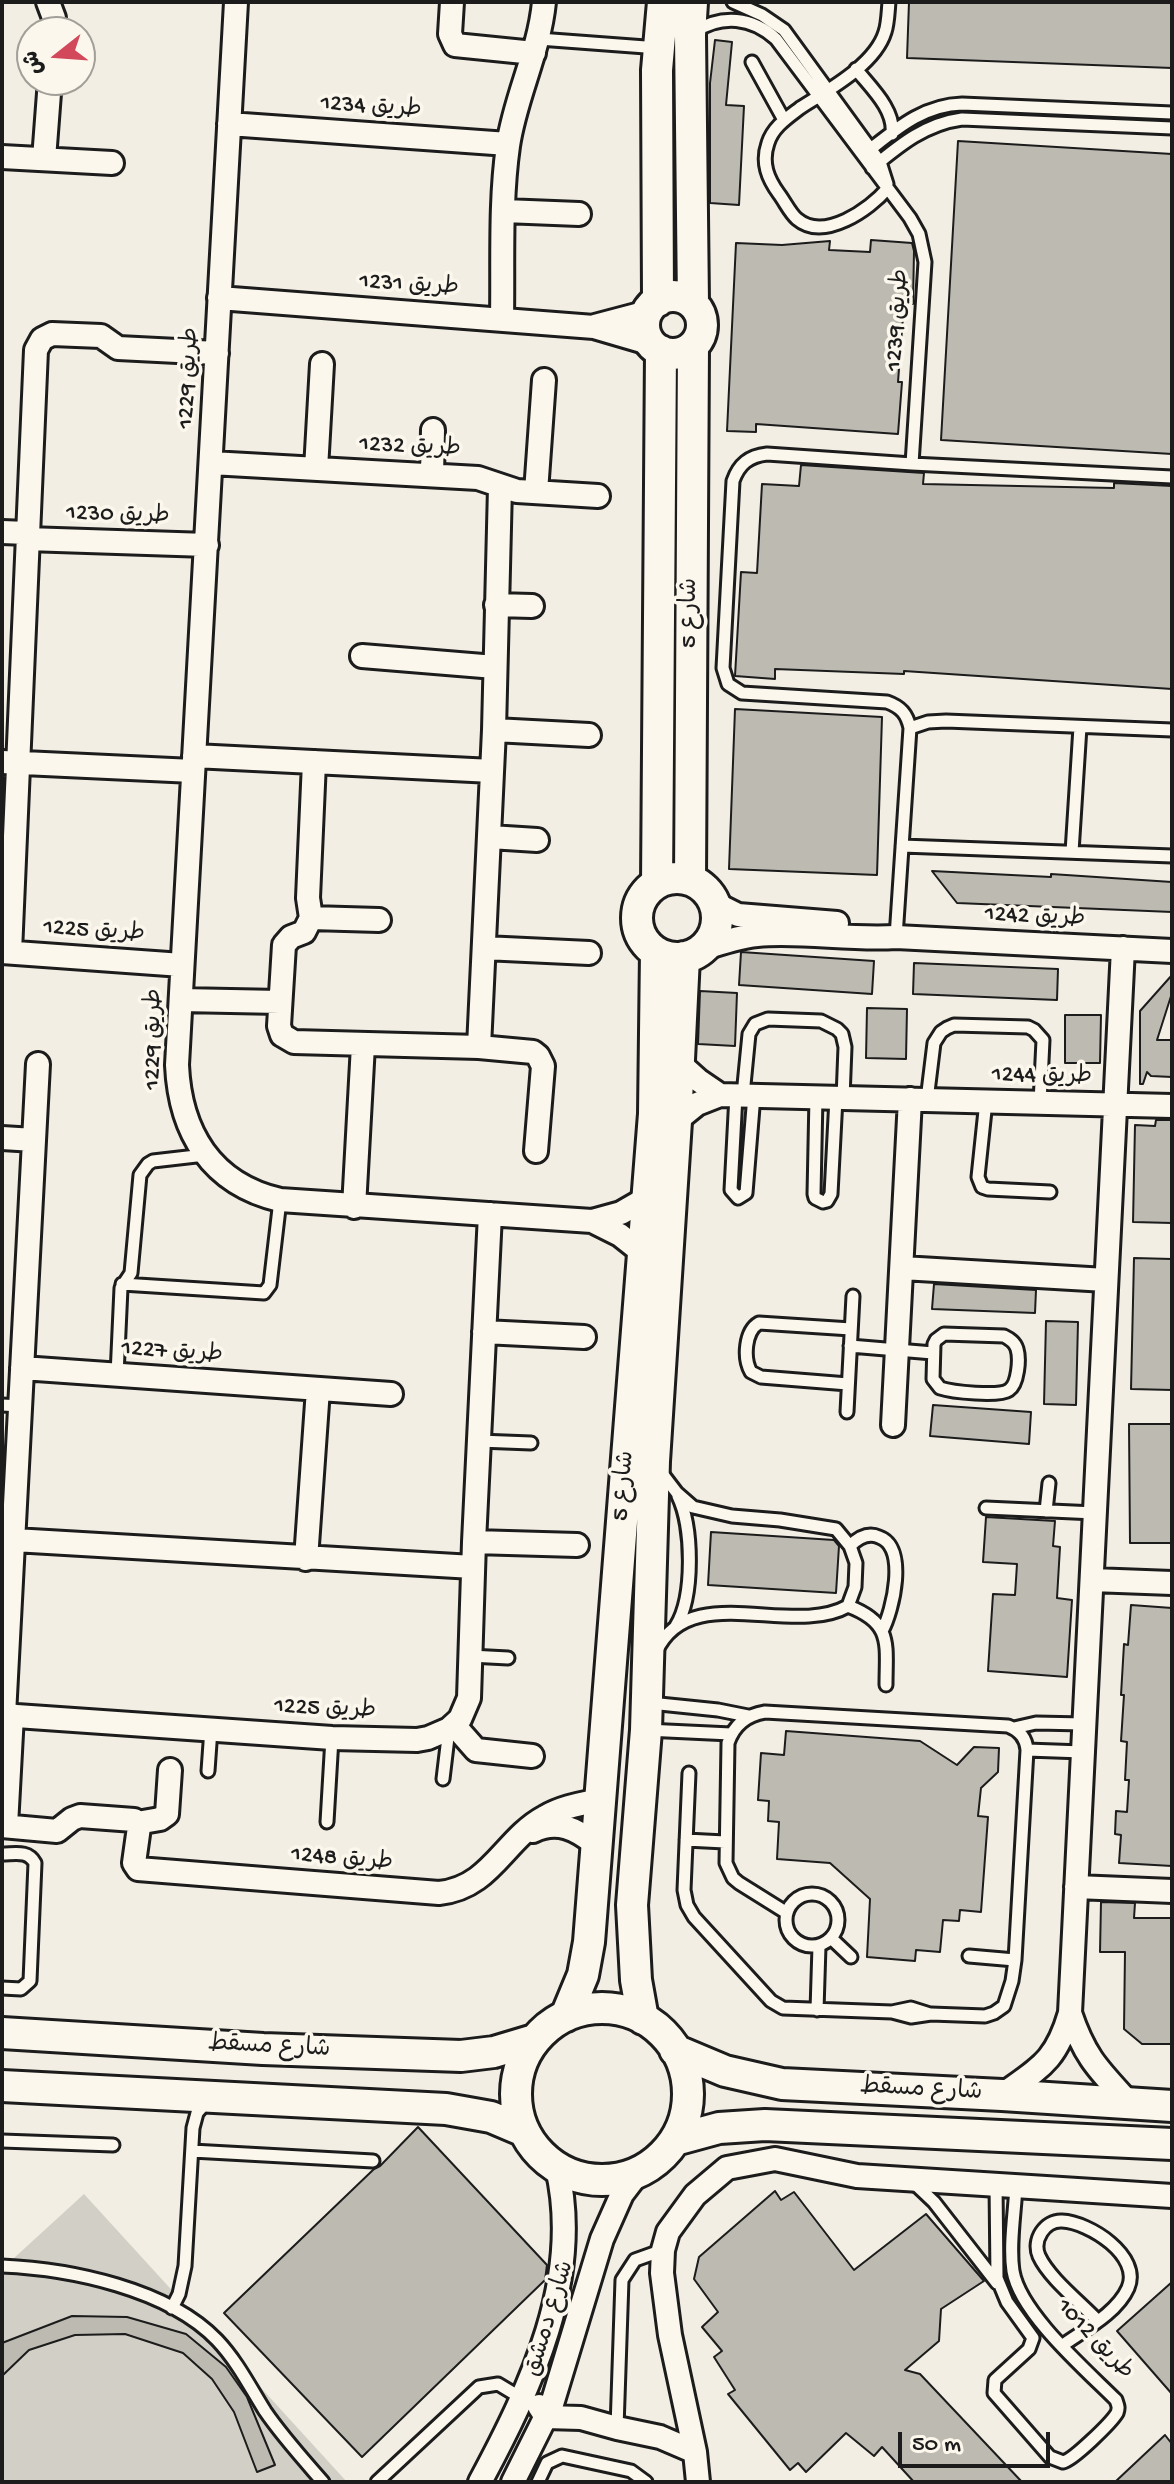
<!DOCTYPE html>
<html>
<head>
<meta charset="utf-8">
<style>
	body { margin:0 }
	#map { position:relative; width:1174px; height:2484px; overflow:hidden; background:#f2eee4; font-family:"Gochi Hand","Playpen Sans Arabic",sans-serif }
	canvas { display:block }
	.frame { position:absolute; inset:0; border:4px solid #1c1c1c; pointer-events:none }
	.north { position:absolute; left:16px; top:16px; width:80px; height:80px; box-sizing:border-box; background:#fbf7ec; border:2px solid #a29f99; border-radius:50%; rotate:253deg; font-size:22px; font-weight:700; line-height:32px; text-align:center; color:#1c1c1c }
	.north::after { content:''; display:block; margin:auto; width:28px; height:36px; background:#d1495b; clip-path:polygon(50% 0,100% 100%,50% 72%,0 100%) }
	.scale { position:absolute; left:898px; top:2432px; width:152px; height:36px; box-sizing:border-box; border:4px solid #1c1c1c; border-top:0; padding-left:10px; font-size:24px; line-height:28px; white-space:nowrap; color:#1c1c1c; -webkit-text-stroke:6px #fbf7ec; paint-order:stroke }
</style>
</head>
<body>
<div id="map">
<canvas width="1174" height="2484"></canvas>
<div class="frame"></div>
<div class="north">ش</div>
<div class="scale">50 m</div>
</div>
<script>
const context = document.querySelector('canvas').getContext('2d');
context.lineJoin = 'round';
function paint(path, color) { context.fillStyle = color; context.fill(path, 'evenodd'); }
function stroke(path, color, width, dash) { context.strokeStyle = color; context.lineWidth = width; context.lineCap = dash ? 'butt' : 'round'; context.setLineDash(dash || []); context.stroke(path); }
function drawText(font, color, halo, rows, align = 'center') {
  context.font = font + ' "Gochi Hand","Playpen Sans Arabic",sans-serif'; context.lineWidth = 7; context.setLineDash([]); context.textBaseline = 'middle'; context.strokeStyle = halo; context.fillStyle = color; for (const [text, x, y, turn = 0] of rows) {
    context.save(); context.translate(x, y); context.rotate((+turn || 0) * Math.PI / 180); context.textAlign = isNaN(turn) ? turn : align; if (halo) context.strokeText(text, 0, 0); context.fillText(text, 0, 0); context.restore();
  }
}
paint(new Path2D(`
	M84,2194L347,2482H2V2269Z`), '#d2cfc6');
const building = new Path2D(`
	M909,2H1172V68L907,58Z
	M715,40L732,42L726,105L744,106L739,205L710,203V83Z
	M958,141L1172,154V454L941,440Z
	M871,240L912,243L914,251L913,304H904L898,382H902L898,434L756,424V432L727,431L736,243L782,245L830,241L829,250L870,252Z
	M801,465L924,473L923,484L1114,488V483L1172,486V689L904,671V674L775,669V679L735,676L741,572L757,573L762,484L799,486Z
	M735,709L882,717L877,875L729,869Z
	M932,871L1051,877V874L1172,882V912L957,903Z
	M741,952L874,961L872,994L739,985Z
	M914,963L1058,969L1057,1000L913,994Z
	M1172,975V993L1157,1040H1172V1077L1151,1076L1147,1072L1143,1084H1140V1011Z
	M700,991L737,993L735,1046L698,1044Z
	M867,1008L907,1009L906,1059L866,1058Z
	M1065,1015H1101L1100,1063H1065Z
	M1156,1120H1172V1223L1133,1222L1135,1125L1155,1126Z
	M1134,1258L1172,1259V1390L1131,1389Z
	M934,1284L1036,1290L1035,1313L932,1309Z
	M1046,1321L1078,1322L1076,1405L1044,1404Z
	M933,1405L1031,1412L1029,1444L930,1436Z
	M1129,1424H1172V1543H1130Z
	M986,1517L1055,1521L1053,1546L1060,1547L1057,1598L1072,1600L1067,1677L988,1671L993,1594L1015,1595L1017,1564L983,1562Z
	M711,1532L834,1540L839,1546L836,1593L708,1585Z
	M1131,1605L1172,1608V1866L1119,1863L1121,1835L1115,1834L1116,1811L1127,1812L1129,1780H1125L1127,1742L1121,1741L1124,1695H1121L1124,1644L1128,1645Z
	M786,1731L920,1741L957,1765L974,1747L999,1748L998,1772L981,1788L978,1816L988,1817L981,1912L960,1910L959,1921L943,1920L940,1952L916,1950L915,1961L867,1957L870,1899L830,1863L777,1859L779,1822L768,1821L769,1801L758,1800L761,1753L784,1755Z
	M1101,1902L1135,1903L1134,1918H1172V2044H1142L1124,2029L1125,1952H1100Z
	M418,2127L547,2265L545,2280L362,2457L224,2313L374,2169L380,2166Z
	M775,2191L781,2200L794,2192L854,2270L926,2214L984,2281L941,2309L939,2341L905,2370L920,2374L1022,2482H914L882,2447L874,2456L846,2433L806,2472L798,2463L790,2470L728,2394L735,2390L714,2357L722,2351L702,2327L718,2312L694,2279L699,2257Z
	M1172,2282V2394L1117,2331Z
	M72,2316L127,2317L186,2334L226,2367L247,2397L275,2465L257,2472L234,2412L212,2379L183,2353L125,2334L75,2335L29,2350L2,2376V2343Z
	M1165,2435L1172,2444V2482H1115Z`);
paint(building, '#bdbab1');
stroke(building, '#1c1c1c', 2);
const lane = new Path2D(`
	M733,2L762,15L784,30L880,162L887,184
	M694,32C722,14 752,17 776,39L910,218L919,234L925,262L912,464
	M539,39L659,48
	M752,62L784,120
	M856,69C870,87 895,109 892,134
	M863,155C893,132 921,105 962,104L1172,113
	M872,168C900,145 925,124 962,119L1172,128
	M887,189C870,209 824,242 797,219C790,213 785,202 779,194C768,179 761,163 768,143C773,127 787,118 800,108C828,90 875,65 885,32C888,23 888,12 889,2
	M910,728L928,722L946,721L1172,730
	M902,846L1172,856
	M1072,852L1080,727
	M896,937L910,728C907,714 901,707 887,702L742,693L728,684L723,668L733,481C739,464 749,456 767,454L912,464L1172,477
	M736,1095L731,1190L738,1198L746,1193L754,1095
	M743,1095L749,1034L755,1024L768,1019L821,1021L837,1029L842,1034L845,1047L843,1098
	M816,1097L814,1194L815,1198L823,1202L827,1201L831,1194L836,1098
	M927,1100L934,1043L941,1032L947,1028L954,1025L1028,1027L1034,1030L1043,1040L1040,1103
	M986,1101L978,1177L982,1187L988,1189L1050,1192
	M122,1284L264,1293L270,1285L280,1200
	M944,1334L1004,1336C1010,1339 1015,1342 1017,1349C1020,1359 1018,1384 1009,1390C999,1397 952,1392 940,1388L933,1379L934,1344L936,1340Z
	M850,1346L933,1353
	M117,1375L121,1288L131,1273L140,1175L148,1164L153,1161L205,1155
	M848,1384L761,1377L751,1372C743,1358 745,1331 759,1323L851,1329
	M2,1405L21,1406
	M847,1412L853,1296
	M479,1441L531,1443
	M986,1508L1095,1513
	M1046,1511L1049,1483
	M850,1546C858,1538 868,1532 879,1537C908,1547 893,1611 882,1631
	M848,1606C893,1623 886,1644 886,1685
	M676,1626C694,1597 693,1527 678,1496
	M656,1652C689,1579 792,1638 848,1606L855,1587L856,1563L850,1546L836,1529L780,1520L732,1516L693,1507L677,1493L661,1472
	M470,1656L508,1658
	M650,1703L718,1710L748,1716
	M1014,1728L1036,1723L1084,1724
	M646,1730L731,1734
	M1027,1750L1083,1752
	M208,1771L211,1729
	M689,1773L684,1890L687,1905L694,1917L771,2001L783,2008L892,2012L911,2008L930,2014
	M443,1779L449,1729
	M327,1822L332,1738
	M686,1840L725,1842
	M2,1854C15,1854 28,1850 35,1863L30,1981L21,1989L2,1988
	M786 1920a26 26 0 1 1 52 0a26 26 0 1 1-52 0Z
	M787,1913L739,1883L733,1878L726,1863L728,1743C734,1725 746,1715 765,1712L1008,1726C1019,1730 1026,1737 1027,1750L1015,1960L1012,1981L1004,2006L994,2013L985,2016L931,2014L911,2017L892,2012
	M831,1938L851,1957
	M969,1956L1015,1960
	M817,2010L819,1946
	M2,2141L113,2145
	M192,2151L373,2161
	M914,2183L934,2202L997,2283
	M996,2184L997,2278L1007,2302L1033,2338L1029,2349L995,2380L994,2393L1050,2457L1063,2462C1073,2460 1111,2423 1117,2413C1119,2407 1118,2406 1116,2400C1086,2370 1020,2313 1013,2271C1009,2244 1015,2212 1016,2185
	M2,2266C71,2269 168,2289 217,2340C237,2361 250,2387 265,2411C282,2436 303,2459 323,2482
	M172,2308L179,2294L185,2266L193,2128L197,2113L208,2100
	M1063,2345C1084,2330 1117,2313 1128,2288C1142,2256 1089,2222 1062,2221C1045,2220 1032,2240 1039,2256C1049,2278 1080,2302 1097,2320
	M617,2428L622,2280L635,2260L663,2250
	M377,2482L479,2387L498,2384L523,2399
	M538,2482L547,2463L562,2456L631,2471L646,2482`);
const street = new Path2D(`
	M48,2L54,18L53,32
	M236,2L177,1065C180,1132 211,1184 280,1200L592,1221L621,1213L647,1198
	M452,2L450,34L455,45L534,53
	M229,124L508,144
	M2,157L112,163
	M44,159L50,80
	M504,211L579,214
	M219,298L594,327L652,344
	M502,319C503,262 500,202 508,146C515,97 539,53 544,2
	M595,326L648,312
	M211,463L478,478L517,491L598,496
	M316,469L322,364
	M432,475L433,430
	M536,492L544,380
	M2,532L27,533
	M27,539L207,545
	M496,605L532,606
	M362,656L495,667
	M494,730L589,735
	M194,756L492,771
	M2,762L193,771
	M314,762L308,898L311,918L304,932L291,937L284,945L279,1026L282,1035L294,1042L479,1047L533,1052L538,1056L543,1066L536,1151
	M490,837L537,840
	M711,897L718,905L738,915L837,923
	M311,918L379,920
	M484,948L589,953
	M702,949C720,943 738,937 757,935C803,931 849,940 896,937L1172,951
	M2,952L182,965
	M10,952L36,350L42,339L52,334L101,336L118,348L217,353
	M181,1000L280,1002
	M479,1047L494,730L500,487
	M679,1063L698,1080L720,1095
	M676,1121L697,1104L720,1095L1172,1106
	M2,1138L34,1140
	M354,1207L363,1045
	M592,1221L620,1235L644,1254
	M902,1268L1106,1280
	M484,1332L584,1337
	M22,1368L391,1394
	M893,1425L910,1099
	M14,1540L473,1567
	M474,1542L577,1545
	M306,1559L318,1389
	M1092,1580L1172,1583
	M2,1715L332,1738L417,1740L428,1738L449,1729L460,1719L469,1698L474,1542L490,1214
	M4,1715L38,1064
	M454,1725L476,1750L532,1756
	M137,1823L160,1819L167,1814L170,1770
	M2,1826L57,1831L72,1819L80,1816L134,1820L139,1827L134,1863L138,1869L439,1893C491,1888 504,1839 545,1817C562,1807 581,1804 600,1800
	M6,1826L12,1715
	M533,1831C557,1819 577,1829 596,1845
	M1076,1887L1172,1891
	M1070,2013C1085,2058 1099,2070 1130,2104
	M1002,2095C1041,2067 1056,2061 1070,2013L1123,948
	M539,2406L546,2417L581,2418L617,2428L660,2437L695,2452
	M480,2482C531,2387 583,2278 557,2168
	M513,2482L552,2404L602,2239L622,2194L638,2173
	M698,2482L695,2452L670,2335L662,2273L663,2250L668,2232L695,2195L727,2168L775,2159L857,2176L1172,2196`);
const secondary = new Path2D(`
	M692,2L690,35L693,304
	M644 325a29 29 0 1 1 58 0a29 29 0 1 1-58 0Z
	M658,301L657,70L663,2
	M637 918a40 40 0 1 1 80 0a40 40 0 1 1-80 0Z
	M690,880L693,346
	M657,883L661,351
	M516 2094a86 86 0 1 1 172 0a86 86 0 1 1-172 0Z
	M566,2016L583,1975L589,1942L654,1114L656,952
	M643,2019L636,1980L632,1905L646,1730L654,1461L676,1121L684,957
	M2,2033L263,2049L461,2056L494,2052L534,2040
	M675,2050L725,2071L782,2084L1002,2095L1172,2106
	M2,2086L446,2109L491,2117L524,2131
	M675,2140L719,2128L765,2125L1172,2144`);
stroke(lane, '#1c1c1c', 17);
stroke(street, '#1c1c1c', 28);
stroke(secondary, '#1c1c1c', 36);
stroke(lane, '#fbf7ec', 11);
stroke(street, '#fbf7ec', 22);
stroke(secondary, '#fbf7ec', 30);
drawText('24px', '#1c1c1c', '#fbf7ec', [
	["طريق 1234",371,108,4],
	["طريق 1231",409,286,4],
	["طريق 1239",899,320,-86],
	["طريق 1229",190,378,-87],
	["طريق 1232",410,448,3],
	["طريق 1230",118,516,2],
	["شارع 5",691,613,-90],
	["طريق 1242",1035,918,3],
	["طريق 1225",94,932,4],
	["طريق 1229",155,1039,-89],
	["طريق 1244",1042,1077,1],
	["طريق 1227",172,1353,4],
	["شارع 5",625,1486,-85],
	["طريق 1225",325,1710,3],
	["طريق 1248",342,1860,5],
	["شارع مسقط",269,2048,3],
	["شارع مسقط",921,2091,3],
	["شارع دمشق",551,2319,-73],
	["طريق 1012",1094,2340,47]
]);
</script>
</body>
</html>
